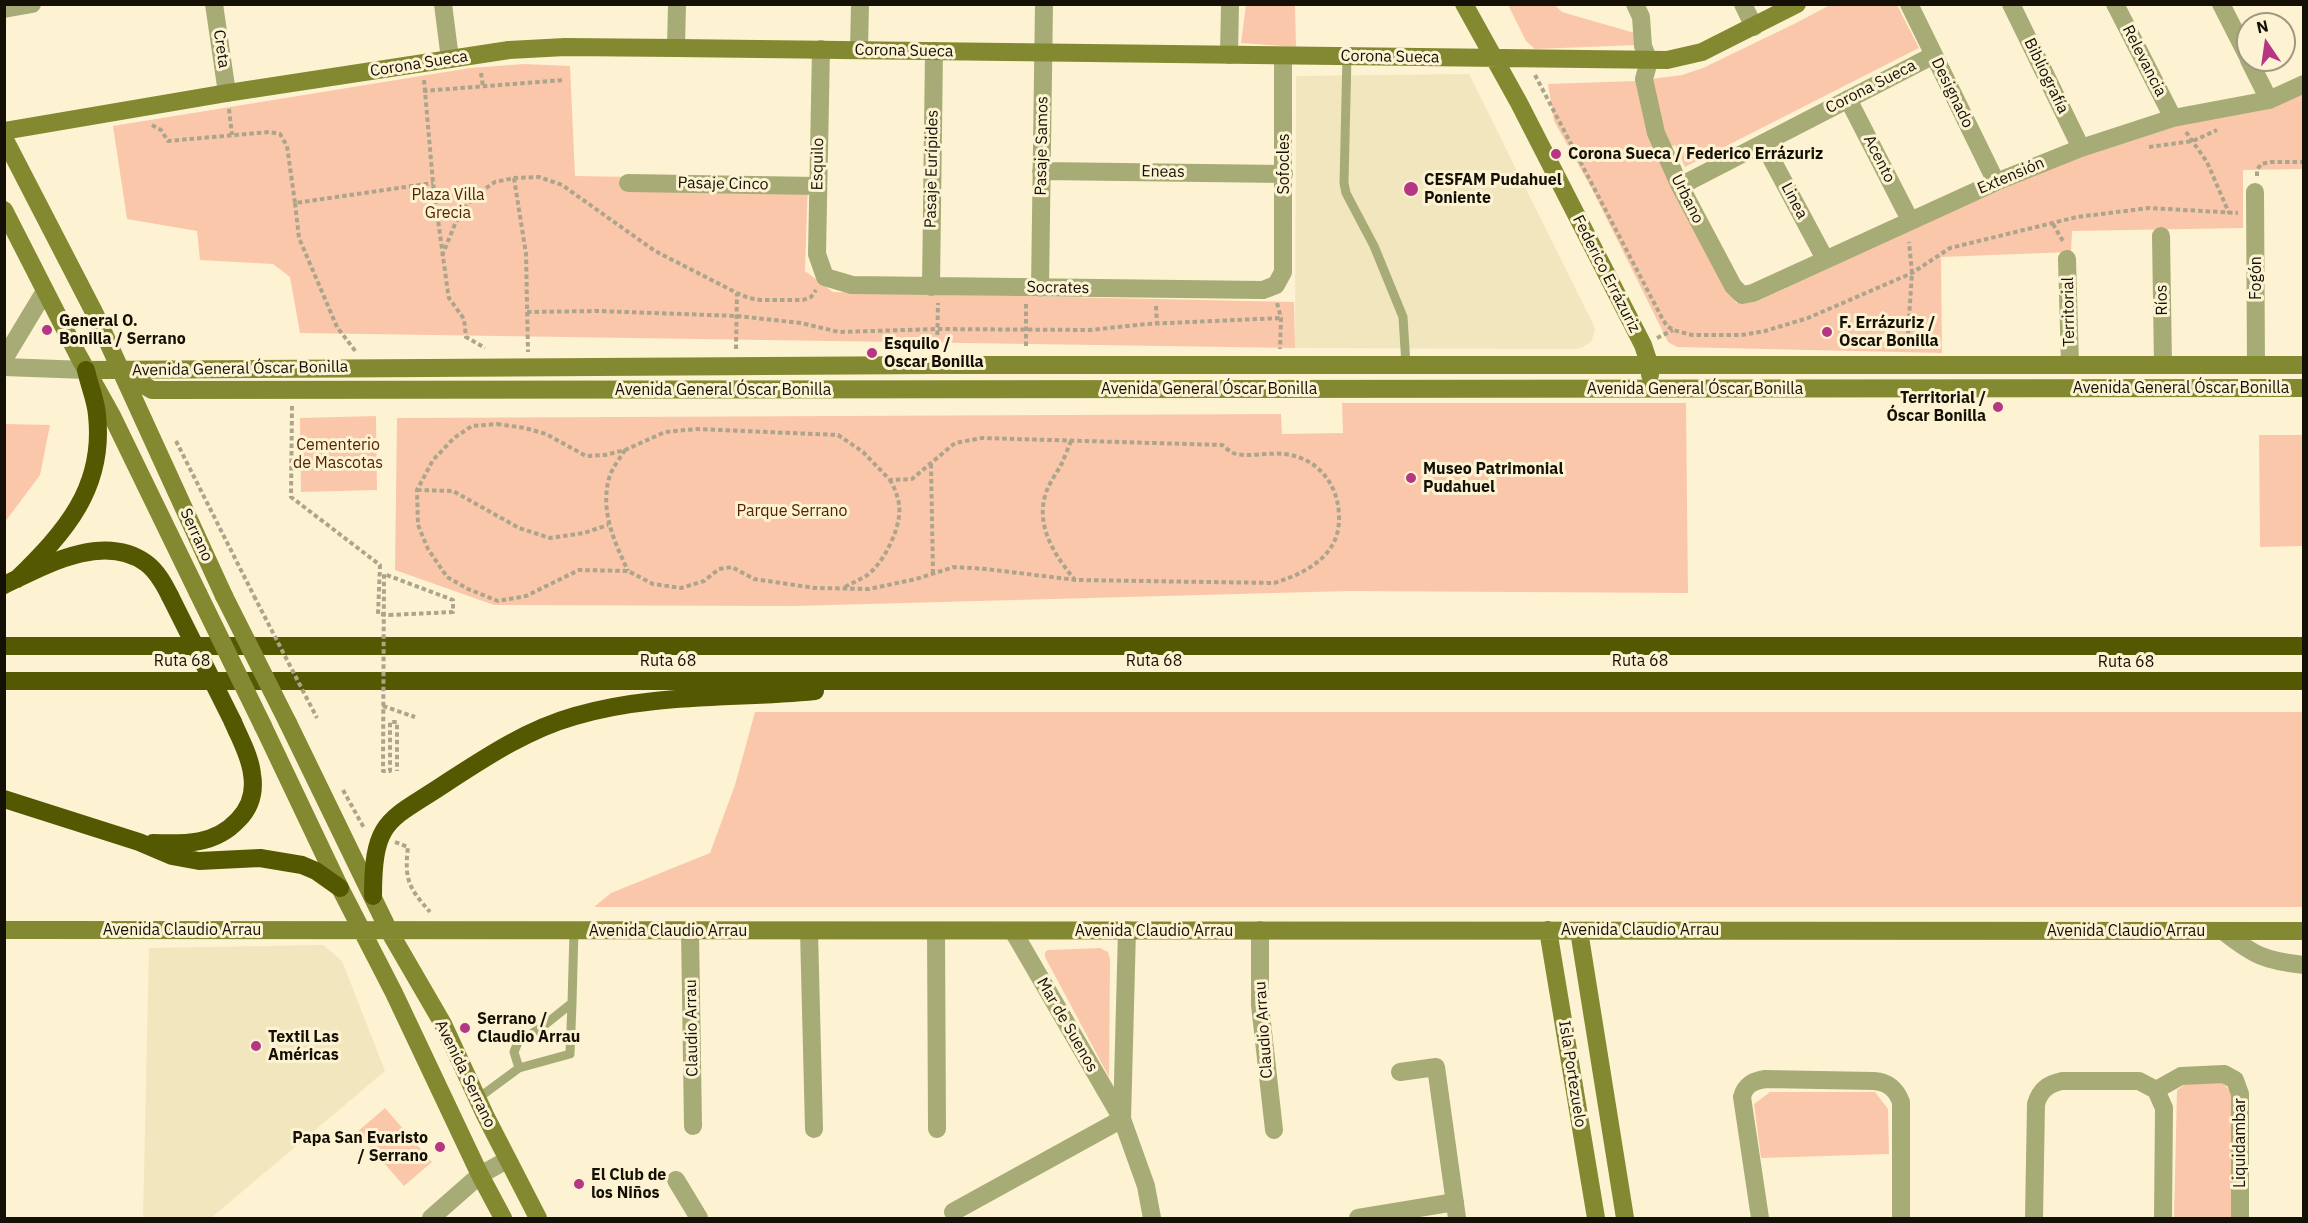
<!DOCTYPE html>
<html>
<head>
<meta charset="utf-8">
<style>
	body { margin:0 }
	#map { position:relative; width:2308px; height:1223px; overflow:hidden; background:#fdf3d2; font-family:"IBM Plex Sans",sans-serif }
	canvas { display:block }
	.frame { position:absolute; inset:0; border:6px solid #141005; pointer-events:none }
	.north { position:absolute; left:2236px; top:12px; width:60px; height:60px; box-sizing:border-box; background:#fdf3d2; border:2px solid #a09880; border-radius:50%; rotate:347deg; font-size:16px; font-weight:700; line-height:24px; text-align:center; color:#141005 }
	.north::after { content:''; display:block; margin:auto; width:21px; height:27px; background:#b53683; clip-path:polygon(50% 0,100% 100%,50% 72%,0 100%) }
</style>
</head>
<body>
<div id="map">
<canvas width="2308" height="1223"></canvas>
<div class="frame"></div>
<div class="north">N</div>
</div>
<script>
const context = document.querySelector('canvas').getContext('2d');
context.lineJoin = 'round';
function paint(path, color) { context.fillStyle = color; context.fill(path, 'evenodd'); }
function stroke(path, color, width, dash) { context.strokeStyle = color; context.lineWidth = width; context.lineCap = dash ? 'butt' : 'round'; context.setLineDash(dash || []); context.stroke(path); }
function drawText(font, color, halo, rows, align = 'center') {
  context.font = font + ' "IBM Plex Sans",sans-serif'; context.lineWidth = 6; context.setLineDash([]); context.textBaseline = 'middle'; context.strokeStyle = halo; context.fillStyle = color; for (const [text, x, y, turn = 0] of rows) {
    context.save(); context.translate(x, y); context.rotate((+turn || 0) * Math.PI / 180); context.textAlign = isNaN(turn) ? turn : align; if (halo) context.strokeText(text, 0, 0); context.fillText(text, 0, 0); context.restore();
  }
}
paint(new Path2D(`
	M1469,74L1593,324L1595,330L1591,342L1581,348L1575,349L1295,348L1296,76Z
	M323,945L342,961L385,1071L211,1218H143L149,948Z`), '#f2e6be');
paint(new Path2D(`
	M1246,5H1295L1296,47L1241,43Z
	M1508,5H1555L1562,12L1638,34L1637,45L1535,49L1526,41Z
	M1830,5H1897L1919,48L1685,167L1675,145L1657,154L1736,303L1756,302C1891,240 2025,173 2166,126C2209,111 2259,104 2303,93V169L2243,170V228L2072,231L2071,252L1941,257L1942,353L1677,347L1668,342L1592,189L1554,121L1548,84L1635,81L1682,75L1703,68L1796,23Z
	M524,64L570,66L575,176L808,180L805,271L833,292L1294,302L1295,348L300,333L290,277L273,264L200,260L197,231L127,219L113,126L470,68Z
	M1342,403H1686L1688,593L1349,591L794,606L494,605L395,570L397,418L1281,414L1282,434L1343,433Z
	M376,416L377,490L301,492L300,418Z
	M5,424L50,425L40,475L5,522Z
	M2259,435H2303V546L2260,547Z
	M755,712H2303V907H594L611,893L710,853L735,785Z
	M1100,948L1108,952L1110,959L1109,1077L1045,957V952L1048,950Z
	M2221,1081L2232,1093L2233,1218H2174L2177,1090L2187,1083Z
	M1770,1092H1875L1888,1109L1889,1154L1761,1158L1754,1104Z
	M385,1108L432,1162L404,1186L357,1132Z`), '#fbc7aa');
stroke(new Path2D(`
	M481,73L483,87
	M1535,75L1662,318L1667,326L1673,330L1692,335H1741L1765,331L1808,318L1912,273L1950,248L2077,217L2149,208L2238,213
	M424,80L433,183L448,293L449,298L464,319L466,337L485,348
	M423,91L564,80
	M229,109L232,135
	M152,125L161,130L168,141L269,132L280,134L287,146L295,203L433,183
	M2186,132L2207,162L2229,213
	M2149,147L2193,141L2217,130
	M2257,176V170L2261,164L2271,162H2304
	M514,178L526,254L528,352
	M295,203L299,238L337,327L356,352
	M2053,224L2064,243
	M442,256L455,224L467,205L479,193L495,182L514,178L539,177L562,185L655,251L737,293L749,298L761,300H803L811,297L816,290
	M1277,303L1281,318L1280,349
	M1026,304V347
	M1156,306L1157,324
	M527,312L599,311L737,316L801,323L839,332L937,329L1090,330L1146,324L1281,318
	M1657,338L1673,330
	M1907,348L1912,273L1909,242
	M736,349L737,293
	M937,350L938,303
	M292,406L291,497L380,565L378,614L389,615
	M497,424L525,428L546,434L586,456L605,455L625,450L665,432L697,429L838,435L863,452L890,480L912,479L955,443L982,438L1222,445C1225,447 1229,451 1233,453C1246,458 1270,452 1284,454C1323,458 1344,493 1338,530C1332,560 1301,575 1274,583L1076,580L986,569L954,567L916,579L869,589L815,588L754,579L732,567L719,569L704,581L681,588L653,584L628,571L579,570L526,596L498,601L468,589L447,577L428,549L418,525L417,490L433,460L454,438L472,426Z
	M176,441L254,596
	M1071,441C1068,448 1065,456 1062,463C1057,473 1048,484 1045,496C1036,528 1056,557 1075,580
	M625,450C620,458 613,467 610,475C599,509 614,541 628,571
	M931,464L933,574
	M417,490L453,491L519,528L550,538L584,533L608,525
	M845,587C852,583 859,580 866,576C882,565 897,535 899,516C901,504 896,490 890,480
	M383,706L415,717
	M343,790L364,828
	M395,842L408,847C404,880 409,888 430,912`), '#aca58b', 4, [4.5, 3]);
stroke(new Path2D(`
	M1347,56L1344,183L1346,193L1374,246L1403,317L1406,365
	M519,1068L514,1052L518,1042L542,1027L572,1003L574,931
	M477,1099L519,1068L570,1054L572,1003`), '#a7ac77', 9);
stroke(new Path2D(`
	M214,4L227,93
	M443,4L450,59
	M1635,4L1641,17L1643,46L1649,61L1644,79L1656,133L1680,186L1733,286L1742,295L1753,293L1996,182L2081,148L2173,118L2269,100L2304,84
	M1743,4L1754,27
	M1909,4L1996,182
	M2011,4L2081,148
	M2115,4L2173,118
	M2221,4L2248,57
	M4,9L32,4
	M676,48L677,4
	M821,49L817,254L825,277L852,285L1263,290L1276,285L1283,272V56
	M859,50L860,4
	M1229,55L1230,4
	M2249,60L2269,100
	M1848,99L1910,220
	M1763,143L1825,259
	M1041,171L1284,174
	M628,183L818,186
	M1680,186L1934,55
	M2255,192L2256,365
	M2161,236L2163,365
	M2067,259L2070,365
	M931,287L934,51
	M1040,288L1044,4
	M4,359L45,291
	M4,367L86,370
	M1260,930V1005L1274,1130
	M690,931L693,1126
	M809,931L814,1129
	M936,931L937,1129
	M1013,931L1122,1119L1146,1186L1152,1218
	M2223,931C2253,955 2265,961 2304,965
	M1400,1072L1436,1067L1457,1218
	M2156,1090L2181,1076L2224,1074L2235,1080L2240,1094V1218
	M1122,1119L1127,930
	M676,1180L699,1218
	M953,1212L1122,1119
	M431,1218L480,1175L507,1160
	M1358,1218L1455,1202
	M1760,1218L1742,1097C1745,1085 1753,1081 1765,1079L1874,1081C1888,1082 1896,1089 1901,1102V1218
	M2034,1218L2036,1104C2040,1090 2048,1084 2062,1081H2139L2156,1090L2164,1108L2163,1218`), '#a7ac77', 18);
stroke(new Path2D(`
	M1464,4L1519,103L1643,345L1650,366V375
	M4,131L227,93L509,50L565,47L676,48L1667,60L1702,52L1797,4
	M4,138L95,314L224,596
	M4,210L78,355L112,416L198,593
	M86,370L936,365H2304
	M120,371L152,390L2304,388
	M288,723L389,931L443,1024L485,1115L538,1218
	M263,726L340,888L394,993L480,1175L503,1218
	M4,930L2304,931
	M1548,930L1596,1218
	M1579,931L1625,1218`), '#838931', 18);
stroke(new Path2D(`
	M17,579C65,532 105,488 97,415C96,400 89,385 86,370
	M4,585C44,566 103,532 146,563C157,571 164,584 170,596
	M4,646H2304
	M4,681H2304
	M4,799L139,842L172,856L199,861L260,858L302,865L316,871L340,888
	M153,843C185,844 215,845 238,820C251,807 255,792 252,774C250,756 240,739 233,722
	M373,896C373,816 390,821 449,781C489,755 529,729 575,716C653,693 734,699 815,691`), '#535801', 18);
stroke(new Path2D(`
	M254,596L317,718
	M389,615L453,612V600L384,574L383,771H390V722H397V771`), '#aca58b', 4, [4.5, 3]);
stroke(new Path2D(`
	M198,593L263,726
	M224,596L288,723`), '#838931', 18);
stroke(new Path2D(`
	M170,596L233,722`), '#535801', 18);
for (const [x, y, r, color] of [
	[1556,154,6,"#b53683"],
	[1411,189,8,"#b53683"],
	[47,330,6,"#b53683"],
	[1827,332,6,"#b53683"],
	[872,353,6,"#b53683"],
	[1998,407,6,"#b53683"],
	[1411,478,6,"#b53683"],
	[465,1028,6,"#b53683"],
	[256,1046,6,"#b53683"],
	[440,1147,6,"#b53683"],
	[579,1184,6,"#b53683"]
]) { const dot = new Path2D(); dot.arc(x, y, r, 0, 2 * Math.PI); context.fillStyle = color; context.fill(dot); stroke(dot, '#fdf3d2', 2); }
drawText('16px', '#141005', '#fdf3d2', [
	["Creta",221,49,82],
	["Corona Sueca",904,51,1],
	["Corona Sueca",1390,57,1],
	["Relevancia",2144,61,63],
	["Corona Sueca",419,64,-9],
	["Bibliografía",2046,76,64],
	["Corona Sueca",1871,87,-27],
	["Designado",1952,93,64],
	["Pasaje Samos",1042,146,-89],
	["Acento",1879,159,63],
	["Esquilo",818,164,-89],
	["Sofocles",1284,164,-90],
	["Pasaje Eurípides",932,169,-89],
	["Eneas",1163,172,1],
	["Extensión",2011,176,-23],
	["Pasaje Cinco",723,184,1],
	["Urbano",1687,199,63],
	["Linea",1794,201,62],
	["Federico Errázuriz",1606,274,63],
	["Fogón",2256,278,-90],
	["Socrates",1058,288,1],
	["Ríos",2162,300,-91],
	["Territorial",2069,312,-91],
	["Avenida General Óscar Bonilla",240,369,-1],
	["Avenida General Óscar Bonilla",2181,388],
	["Avenida General Óscar Bonilla",1209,389],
	["Avenida General Óscar Bonilla",1695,389],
	["Avenida General Óscar Bonilla",723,390],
	["Serrano",196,535,65],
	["Ruta 68",182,661],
	["Ruta 68",668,661],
	["Ruta 68",1154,661],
	["Ruta 68",1640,661],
	["Ruta 68",2126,662],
	["Avenida Claudio Arrau",182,930],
	["Avenida Claudio Arrau",1640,930],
	["Avenida Claudio Arrau",668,931],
	["Avenida Claudio Arrau",1154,931],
	["Avenida Claudio Arrau",2126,931],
	["Mar de Suenos",1067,1025,60],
	["Claudio Arrau",692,1028,-91],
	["Claudio Arrau",1264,1030,-94],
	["Avenida Serrano",465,1074,64],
	["Isla Portezuelo",1572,1074,81],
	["Liquidambar",2240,1143,-90]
]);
drawText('bold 16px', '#141005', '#fdf3d2', [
	["Corona Sueca / Federico Errázuriz",1568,154],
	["CESFAM Pudahuel",1424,180],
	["Poniente",1424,198],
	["General O.",59,321],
	["Bonilla / Serrano",59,339],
	["F. Errázuriz /",1839,323],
	["Oscar Bonilla",1839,341],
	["Esquilo /",884,344],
	["Oscar Bonilla",884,362],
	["Territorial /",1986,398,"right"],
	["Óscar Bonilla",1986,416,"right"],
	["Museo Patrimonial",1423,469],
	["Pudahuel",1423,487],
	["Serrano /",477,1019],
	["Claudio Arrau",477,1037],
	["Textil Las",268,1037],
	["Américas",268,1055],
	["Papa San Evaristo",428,1138,"right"],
	["/ Serrano",428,1156,"right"],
	["El Club de",591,1175],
	["los Niños",591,1193]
], 'left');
drawText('16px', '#522404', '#fdf3d2', [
	["Plaza Villa",448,195],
	["Grecia",448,213],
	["Cementerio",338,445],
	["de Mascotas",338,463],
	["Parque Serrano",792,511]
]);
</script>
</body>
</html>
